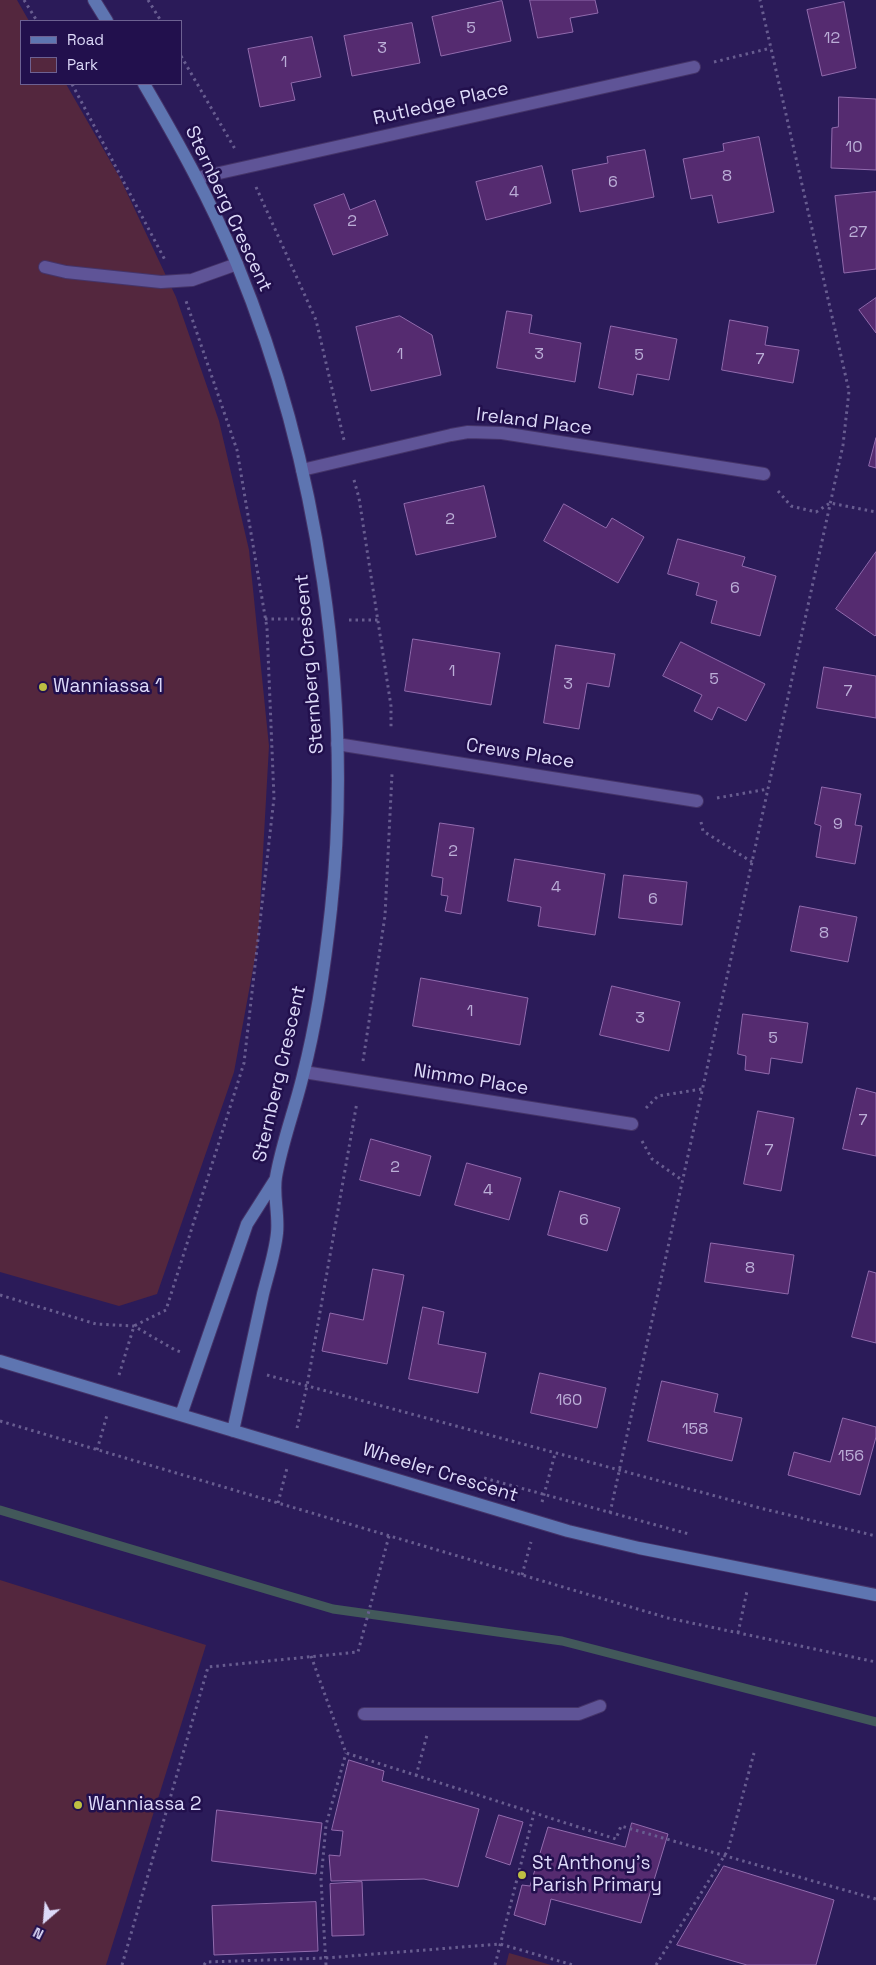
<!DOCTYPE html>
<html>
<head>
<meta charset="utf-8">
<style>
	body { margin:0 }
	#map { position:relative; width:876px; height:1965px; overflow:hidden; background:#2b1b59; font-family:"Space Grotesk",sans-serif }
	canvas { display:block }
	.legend { position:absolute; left:20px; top:20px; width:162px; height:65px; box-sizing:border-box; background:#22104d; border:1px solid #6d6192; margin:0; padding:6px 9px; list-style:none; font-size:15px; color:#dddaf9 }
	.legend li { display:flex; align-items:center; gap:10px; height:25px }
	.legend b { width:25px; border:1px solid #6d6192 }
	.north { position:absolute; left:20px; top:1895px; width:50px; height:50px; -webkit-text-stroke:4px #22104d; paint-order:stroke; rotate:207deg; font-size:14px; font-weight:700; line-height:20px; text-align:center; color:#dddaf9 }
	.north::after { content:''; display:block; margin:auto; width:18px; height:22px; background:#dddaf9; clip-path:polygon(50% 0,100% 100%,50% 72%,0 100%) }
</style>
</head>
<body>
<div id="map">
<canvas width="876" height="1965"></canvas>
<ul class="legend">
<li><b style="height:6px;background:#5e75b1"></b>Road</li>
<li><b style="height:14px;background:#54273e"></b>Park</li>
</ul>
<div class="north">N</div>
</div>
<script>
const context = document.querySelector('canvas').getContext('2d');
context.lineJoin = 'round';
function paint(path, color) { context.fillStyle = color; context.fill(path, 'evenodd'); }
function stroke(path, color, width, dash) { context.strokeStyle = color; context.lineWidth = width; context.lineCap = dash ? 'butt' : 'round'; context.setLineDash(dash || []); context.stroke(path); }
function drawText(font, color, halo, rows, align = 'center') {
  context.font = font + ' "Space Grotesk",sans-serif'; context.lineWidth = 5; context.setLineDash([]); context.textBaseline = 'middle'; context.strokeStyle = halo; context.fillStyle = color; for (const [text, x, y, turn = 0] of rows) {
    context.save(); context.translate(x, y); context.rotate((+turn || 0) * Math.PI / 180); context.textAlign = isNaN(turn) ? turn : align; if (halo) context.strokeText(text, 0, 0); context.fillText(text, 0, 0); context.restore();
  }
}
paint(new Path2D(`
	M0,0H17L29,21H21V84H66L120,178L176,297L219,421L249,550L269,746L258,942L234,1072L157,1294L119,1306L0,1272Z
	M0,1580L206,1645L106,1965H0Z
	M509,1953L551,1965H506Z`), '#54273e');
stroke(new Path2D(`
	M0,1510L333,1609L562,1641L876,1722`), '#42585a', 9);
const building = new Path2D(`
	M530,0H595L598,13L570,18L573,32L538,38Z
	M502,1L511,41L441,56L432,17Z
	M844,2L856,68L822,76L807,10Z
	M412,23L420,63L352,76L344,36Z
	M312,37L321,77L291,83L295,100L260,107L248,49Z
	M839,97L876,99V170L831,168L832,128L838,127Z
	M759,137L774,212L718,223L712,195L691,199L683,159L724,151L723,144Z
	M645,150L654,197L580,212L572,170L608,163L607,157Z
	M542,166L551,203L486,220L476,182Z
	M876,192V269L844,273L835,196Z
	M344,194L350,210L375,200L388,235L333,255L314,205Z
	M876,298V333L859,310Z
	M507,311L532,315L529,333L581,343L575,382L497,368Z
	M400,316L432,335L441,375L371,391L356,327Z
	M730,320L768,327L765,345L799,350L793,383L722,370Z
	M611,326L677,339L669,380L637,374L633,395L599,388Z
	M876,438V468L869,466Z
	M484,486L496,537L416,555L404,504Z
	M564,504L606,528L612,518L644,537L618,583L544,541Z
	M678,539L745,557L742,566L776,576L760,636L711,623L717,601L696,595L699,583L668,574Z
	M876,552V635L875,636L836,609Z
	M413,639L500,653L491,705L405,691Z
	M681,642L765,684L746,721L718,707L712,720L694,711L702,695L663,676Z
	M556,645L615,654L609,687L587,683L579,729L544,723Z
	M824,667L876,676V718L817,708Z
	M822,787L861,794L855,825L862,826L855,864L816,857L821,826L815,824Z
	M440,823L474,828L461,914L445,911L448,896L441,895L443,878L432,876Z
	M515,859L605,874L595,935L538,926L541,907L508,901Z
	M624,875L687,882L682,925L619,918Z
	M800,906L857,917L848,962L791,951Z
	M421,978L528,998L520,1045L413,1026Z
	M612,986L680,1002L669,1051L600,1035Z
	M743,1014L808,1023L802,1063L771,1058L769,1074L745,1070L746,1056L738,1054Z
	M857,1088L876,1093V1156L843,1149Z
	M758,1111L794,1118L781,1191L744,1184Z
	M371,1139L431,1156L420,1196L360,1180Z
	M467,1163L521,1178L509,1220L455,1205Z
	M560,1191L620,1208L607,1251L548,1235Z
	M711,1243L794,1255L788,1294L705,1282Z
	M373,1269L404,1275L387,1364L322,1351L330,1313L363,1320Z
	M869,1271L876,1273V1343L852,1337Z
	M423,1307L444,1312L438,1344L486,1353L478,1393L409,1379Z
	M540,1373L606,1388L597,1428L531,1413Z
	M662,1381L718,1394L714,1412L742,1418L732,1461L648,1441Z
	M843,1418L876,1427V1437L860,1495L788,1475L794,1452L830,1462Z
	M349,1760L384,1771L382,1781L479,1809L458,1887L424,1879L331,1881L329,1855L340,1856L343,1831L332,1830Z
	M217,1810L322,1823L316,1874L212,1861Z
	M499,1815L523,1822L510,1865L486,1857Z
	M632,1823L668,1834L641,1923L551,1899L545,1925L514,1915L522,1885L530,1886L548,1827L625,1847Z
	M724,1866L834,1900L816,1965H747L677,1945Z
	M362,1882L364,1935L332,1936L330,1884Z
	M316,1902L318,1951L214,1955L212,1906Z`);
paint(building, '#552b70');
stroke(building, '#916bad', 1);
const lane = new Path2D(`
	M45,267L66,272L161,282L192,280L237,264
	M364,1714H579L600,1706`);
const street = new Path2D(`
	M197,178L694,67
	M302,470L451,435L468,432L502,433L764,474
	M337,744L697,801
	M304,1072L632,1124`);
const secondary = new Path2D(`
	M94,0L107,21
	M144,84C178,142 211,201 237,264C318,461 354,698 331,909C325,965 317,1021 303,1075C295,1109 282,1142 276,1177C273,1195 279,1214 277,1233C275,1253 268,1274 263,1294C253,1340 243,1385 233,1431
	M0,1361L568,1531L639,1548L876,1595
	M181,1415L247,1224L275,1180`);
stroke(lane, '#453469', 14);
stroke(street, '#453469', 14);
stroke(secondary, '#453469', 14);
stroke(new Path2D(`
	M24,0L37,21
	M148,0L161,21
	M181,56L235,149
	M714,62L771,48
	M72,84L165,260
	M256,187L316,320L344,440
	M354,480L359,498L391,706V730
	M778,491L791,506L816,512L830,503L876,512
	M265,619H307
	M349,620H378
	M717,798L768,789
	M701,822L703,831L752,862
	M363,1061L385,916L392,774
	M646,1108L658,1096L702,1089
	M642,1141L652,1159L682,1180
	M0,1295L96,1324L134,1326L175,1350L181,1352
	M119,1375L134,1326L166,1310L244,1063L274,798L267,628L237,450L186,301
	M267,1375L760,1508L876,1536
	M0,1421L668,1618L876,1662
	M297,1428L307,1386L357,1102
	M97,1450L107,1415
	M482,1484L484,1478L689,1534
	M542,1502L555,1454
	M278,1503L287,1468
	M610,1513L843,445L849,391L760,0
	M522,1575L531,1542
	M738,1633L747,1591
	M311,1656L346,1753L616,1839L621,1826L876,1899
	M416,1776L427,1735
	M122,1965L208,1667L358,1652L389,1536
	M204,1965L206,1962L325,1958L500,1944L573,1965
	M326,1965L321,1880L326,1825L346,1753
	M495,1965L534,1813
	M656,1965L728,1850L754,1753`), '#685d90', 3, [2.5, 4]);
stroke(lane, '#5f5497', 12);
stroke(street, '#5f5497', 12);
stroke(secondary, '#5e75b1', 12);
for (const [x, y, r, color] of [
	[43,687,5,"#bebf42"],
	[78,1805,5,"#bebf42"],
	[522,1875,5,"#bebf42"]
]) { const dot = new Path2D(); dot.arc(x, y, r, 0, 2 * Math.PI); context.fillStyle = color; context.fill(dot); stroke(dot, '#22104d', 2); }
drawText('16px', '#bbaed7', null, [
	["5",471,29],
	["12",832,39],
	["3",382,49],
	["1",284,63],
	["10",854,148],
	["8",727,177],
	["6",613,183],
	["4",514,193],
	["2",352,222],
	["27",858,233],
	["1",400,355],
	["3",539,355],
	["5",639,356],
	["7",760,360],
	["2",450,520],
	["6",735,589],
	["1",452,672],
	["5",714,680],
	["3",568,685],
	["7",848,692],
	["9",838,825],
	["2",453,852],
	["4",556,888],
	["6",653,900],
	["8",824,934],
	["1",470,1012],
	["3",640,1019],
	["5",773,1039],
	["7",863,1121],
	["7",769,1151],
	["2",395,1168],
	["4",488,1191],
	["6",584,1221],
	["8",750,1269],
	["160",569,1401],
	["158",695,1430],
	["156",851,1457]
]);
drawText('19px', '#dddaf9', '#22104d', [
	["Rutledge Place",441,104,-13],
	["Sternberg Crescent",228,209,65],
	["Ireland Place",534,422,7],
	["Sternberg Crescent",310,664,-95],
	["Crews Place",520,754,9],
	["Sternberg Crescent",280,1074,-77],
	["Nimmo Place",471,1080,9],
	["Wheeler Crescent",440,1473,17]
]);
drawText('19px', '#dddaf9', '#22104d', [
	["Wanniassa 1",53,687],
	["Wanniassa 2",88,1805],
	["St Anthony’s",532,1864],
	["Parish Primary",532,1886]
], 'left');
</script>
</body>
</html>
